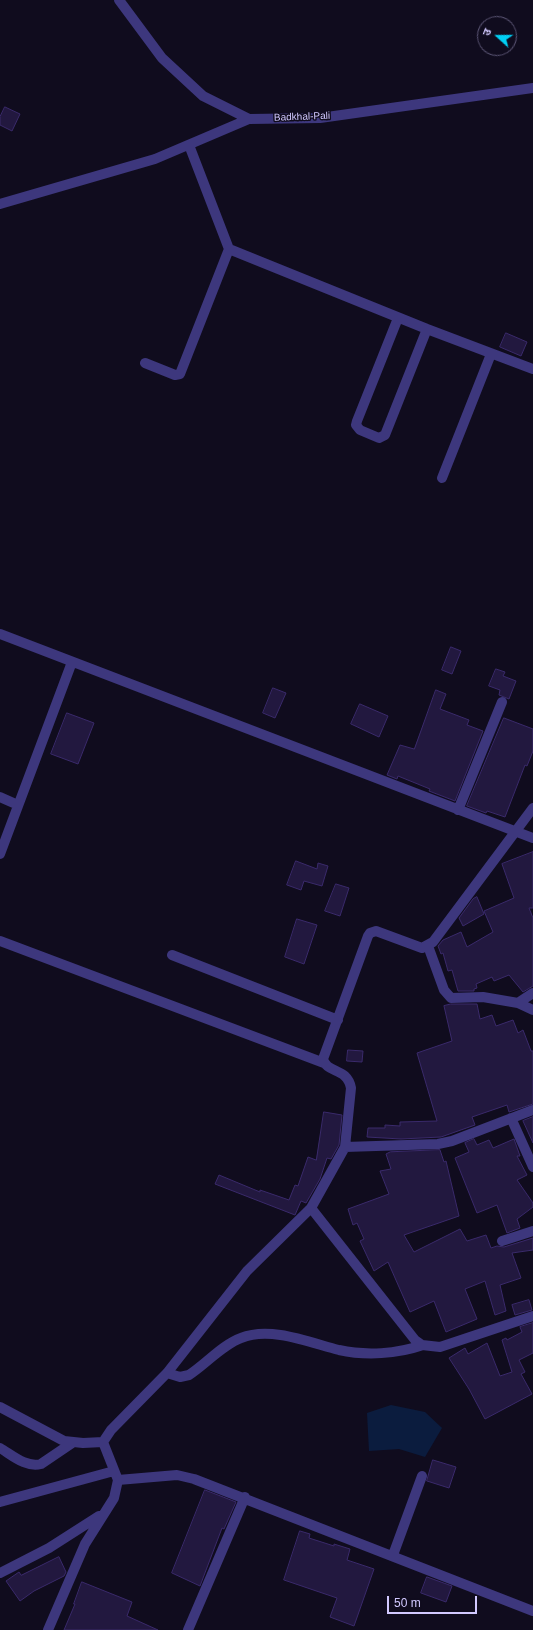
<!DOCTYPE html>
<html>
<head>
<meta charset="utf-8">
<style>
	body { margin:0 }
	#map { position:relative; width:533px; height:1630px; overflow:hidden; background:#100c1e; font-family:Arial,"Noto Sans Devanagari",sans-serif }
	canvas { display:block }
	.north { position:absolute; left:477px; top:16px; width:40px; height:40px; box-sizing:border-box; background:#100c1e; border:1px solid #5e5878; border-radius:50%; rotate:291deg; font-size:11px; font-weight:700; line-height:16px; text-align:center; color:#d2c9ff }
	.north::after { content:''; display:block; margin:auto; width:14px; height:18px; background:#01cff3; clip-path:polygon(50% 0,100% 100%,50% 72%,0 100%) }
	.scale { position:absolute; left:387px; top:1596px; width:90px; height:18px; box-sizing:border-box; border:2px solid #d2c9ff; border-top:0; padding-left:5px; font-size:12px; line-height:14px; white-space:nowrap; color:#d2c9ff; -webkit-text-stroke:3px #100c1e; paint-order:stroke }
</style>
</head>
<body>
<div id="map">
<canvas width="533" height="1630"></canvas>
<div class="north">उ</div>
<div class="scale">50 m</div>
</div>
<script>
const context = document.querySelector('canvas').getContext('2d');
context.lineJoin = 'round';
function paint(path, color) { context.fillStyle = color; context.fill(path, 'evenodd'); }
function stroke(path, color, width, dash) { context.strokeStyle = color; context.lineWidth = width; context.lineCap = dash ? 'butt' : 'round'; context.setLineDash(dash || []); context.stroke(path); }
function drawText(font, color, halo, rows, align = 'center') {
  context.font = font + ' Arial,sans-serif'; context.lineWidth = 3; context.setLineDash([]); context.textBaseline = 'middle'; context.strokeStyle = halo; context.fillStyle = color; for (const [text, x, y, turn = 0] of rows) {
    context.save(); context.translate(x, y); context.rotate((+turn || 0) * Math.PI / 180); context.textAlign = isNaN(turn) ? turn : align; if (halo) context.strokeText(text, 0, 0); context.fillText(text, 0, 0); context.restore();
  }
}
paint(new Path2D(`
	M391,1405L425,1412L442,1428L425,1457L399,1449L369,1451L367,1413Z`), '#0b1c3e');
const building = new Path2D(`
	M5,107L20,114L12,131L0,125V117Z
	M506,333L527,342L521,356L500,347Z
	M451,647L461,651L452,674L442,670Z
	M496,669L505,672L503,676L516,681L509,699L499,695L500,690L489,686Z
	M273,688L286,693L275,718L263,713Z
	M436,690L446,694L440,709L469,720L467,725L483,731L455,801L429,791L430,789L398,776L397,779L387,775L400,745L414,749Z
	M360,704L388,716L379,737L351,724Z
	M67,713L94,723L78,764L51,754Z
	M504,718L533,729V751L527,766L525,765L505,817L487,811L486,813L467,806Z
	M533,852V908H529L533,918V986L523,992L509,975L494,981L492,977L476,984L477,988L474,989V991H458L452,970L448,971L443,953L441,954L438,946L443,940L461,932L467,947L493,932L484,911L514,898L502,864Z
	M296,861L317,869L318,863L328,866L322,886L304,881L301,890L287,885Z
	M336,884L349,888L340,916L325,911Z
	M477,897L484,914L463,926L459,918L473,899Z
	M297,919L317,925L304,964L285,957Z
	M451,1004H477L480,1019L492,1015L496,1026L513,1020L518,1033L523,1030L531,1051H533V1104L509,1112L507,1105L472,1117L475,1125L441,1137L401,1139L367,1137L368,1128H385V1125L400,1126V1122L437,1121L417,1053L452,1041L444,1006Z
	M348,1050L363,1051L362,1062L347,1061Z
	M324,1112L342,1115L339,1145L331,1159L327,1158L320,1179L306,1203L301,1201L295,1215L215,1184L219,1175L260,1192V1190L289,1200L295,1185L298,1186L308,1157L316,1160Z
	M533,1117V1143L523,1121Z
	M474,1139L477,1145L489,1140L493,1148L514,1139L520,1156H517L527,1175L517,1180L533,1203V1207L517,1219L520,1228L507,1233L497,1205L477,1213L455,1158L469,1152L465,1143Z
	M440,1150L444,1162L446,1161L459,1216L404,1235L414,1252L460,1229L467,1241L486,1235L491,1248L497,1246L504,1247L533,1238V1250L512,1253L521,1278L500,1285L506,1311L495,1315L485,1281L465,1289L477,1319L446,1332L434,1301L410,1312L388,1262L374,1271L360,1241L364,1239L357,1223L353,1225L348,1209L389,1194L380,1171L391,1169L386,1154L390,1152Z
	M529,1300L532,1310L515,1315L512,1305Z
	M533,1323V1353L519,1360L525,1372L521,1374L532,1394L485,1419L469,1389L449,1358L465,1348L468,1354L487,1343L500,1376L512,1372L502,1340L506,1338L507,1340L522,1332L520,1327Z
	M433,1460L456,1467L449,1488L427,1481Z
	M205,1490L236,1502L224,1529L222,1528L200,1586L172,1573Z
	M300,1531L310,1534L309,1538L334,1546V1544L350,1549L347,1560L374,1569L354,1626L330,1617L337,1598L284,1580Z
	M59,1557L66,1572L64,1576L34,1591L20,1601L6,1581L19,1572L21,1575Z
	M427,1577L452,1586L446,1602L421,1593Z
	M82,1582L132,1602L127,1616L158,1630H64L75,1604H74Z`);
paint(building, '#22183f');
stroke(building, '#3a2a6b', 1);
stroke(new Path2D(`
	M119,0L162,58L203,96L249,119L320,118L533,88
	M189,145L229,249L427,329L533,369
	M0,204L155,159L249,119
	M398,318L357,421L356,425L360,430L379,438L385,435L427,329
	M145,363L175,375L180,374L229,249
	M442,478L491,354
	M0,634L533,838
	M0,797L18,805
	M533,808L433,942L422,948L376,931L370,933L368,936L323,1059C327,1074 347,1067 351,1088L345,1147L311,1208L247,1271L167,1373L111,1430L103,1442L118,1480L177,1475L194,1479L533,1611
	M458,810L502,702
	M0,854L72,662
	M0,941L324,1063
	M428,946L444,990L451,998L483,997L518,1003L533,1010
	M172,955L338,1020
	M518,1003L533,993
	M511,1118L533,1167
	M345,1147L438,1144L452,1141L533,1110
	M311,1208L415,1340L422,1345L440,1347L533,1316
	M502,1241L533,1231
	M167,1373L180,1377L189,1375C206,1364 222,1345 241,1338C271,1326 311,1343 339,1350C366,1356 397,1354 423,1345
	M0,1407L64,1441L83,1443L103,1442
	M0,1448C12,1455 26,1468 41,1464L72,1443
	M0,1502L114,1471
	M393,1555L422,1476
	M0,1573L49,1548L99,1516
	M48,1630L85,1544L114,1498L118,1480
	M188,1630L245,1497`), '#3d377d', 10);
drawText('10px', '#d2c9ff', '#100c1e', [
	["Badkhal-Pali",302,117,-2]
]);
</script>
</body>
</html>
